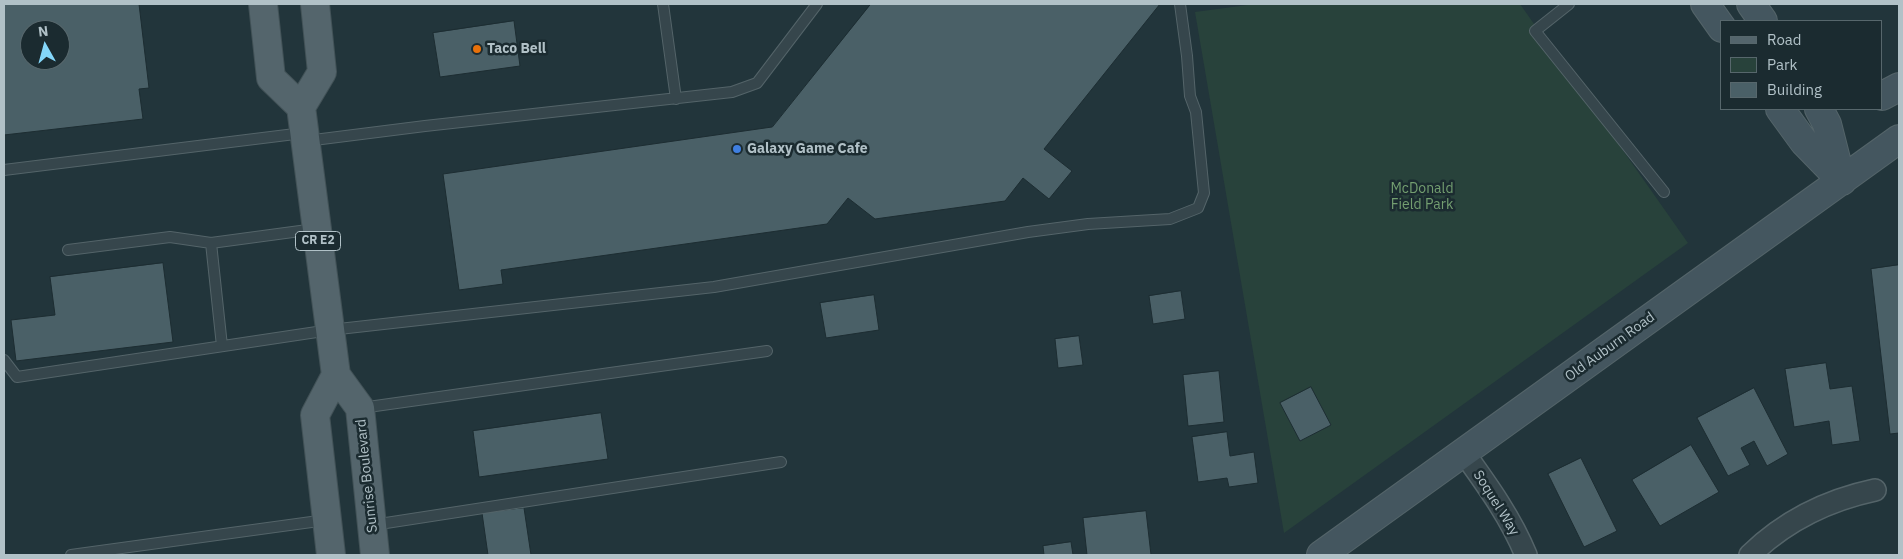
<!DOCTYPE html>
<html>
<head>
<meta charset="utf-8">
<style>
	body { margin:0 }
	#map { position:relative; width:1903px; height:559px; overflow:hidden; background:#22353b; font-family:"IBM Plex Sans",sans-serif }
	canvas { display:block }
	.frame { position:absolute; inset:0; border:5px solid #b1c1c7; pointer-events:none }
	.legend { position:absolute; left:1720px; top:20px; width:162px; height:90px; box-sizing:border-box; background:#1b2b30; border:1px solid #57676c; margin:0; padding:6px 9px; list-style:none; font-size:15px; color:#b1c1c7 }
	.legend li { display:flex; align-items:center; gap:10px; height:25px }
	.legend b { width:25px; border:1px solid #57676c }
	.north { position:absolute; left:20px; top:20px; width:50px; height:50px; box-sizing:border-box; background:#1b2b30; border:1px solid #57676c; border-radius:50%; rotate:353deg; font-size:14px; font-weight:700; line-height:20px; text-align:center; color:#b1c1c7 }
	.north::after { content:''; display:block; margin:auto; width:18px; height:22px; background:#84d6f9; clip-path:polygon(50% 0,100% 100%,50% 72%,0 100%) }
</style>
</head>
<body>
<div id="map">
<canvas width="1903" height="559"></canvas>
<div class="frame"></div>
<ul class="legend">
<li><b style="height:6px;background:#54656c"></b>Road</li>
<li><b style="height:14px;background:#28423b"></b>Park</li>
<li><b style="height:14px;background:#4a6067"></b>Building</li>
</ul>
<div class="north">N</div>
</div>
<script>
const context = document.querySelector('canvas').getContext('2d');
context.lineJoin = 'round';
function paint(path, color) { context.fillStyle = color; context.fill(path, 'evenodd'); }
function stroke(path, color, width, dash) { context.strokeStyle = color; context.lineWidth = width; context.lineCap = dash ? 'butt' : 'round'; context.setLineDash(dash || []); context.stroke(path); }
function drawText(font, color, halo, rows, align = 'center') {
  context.font = font + ' "IBM Plex Sans",sans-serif'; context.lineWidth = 5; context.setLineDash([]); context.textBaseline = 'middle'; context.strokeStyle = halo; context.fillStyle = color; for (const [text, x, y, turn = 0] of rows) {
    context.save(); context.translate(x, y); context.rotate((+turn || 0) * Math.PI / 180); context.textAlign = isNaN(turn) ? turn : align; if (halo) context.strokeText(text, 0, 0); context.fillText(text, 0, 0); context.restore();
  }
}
paint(new Path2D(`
	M1255,4H1520L1688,243L1284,533L1195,12Z`), '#28423b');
const building = new Path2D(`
	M4,4H139L149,88L139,89L143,119L4,135ZM30,30H60V60H30Z
	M871,4H1160L1044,149L1072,171L1049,199L1023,178L1005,201L875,219L848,198L827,224L501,270L503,284L459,290L443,174L772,127Z
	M514,21L520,66L440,77L433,33Z
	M163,263L173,342L16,361L11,320L55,315L50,277Z
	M1899,265V433L1890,434L1871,269Z
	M1181,291L1185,319L1153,324L1149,296Z
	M874,295L879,330L826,338L820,303Z
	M1079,336L1083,365L1058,368L1055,339Z
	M1826,363L1830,389L1852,386L1860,441L1832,445L1829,421L1794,427L1785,369Z
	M1219,371L1224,422L1188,426L1183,375Z
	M1311,387L1331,425L1300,441L1280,403Z
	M1754,388L1788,454L1767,466L1754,441L1741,448L1750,465L1728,476L1697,418Z
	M601,413L608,459L479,477L473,431Z
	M1227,432L1230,456L1254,452L1258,483L1229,487L1227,478L1198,482L1192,437Z
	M1691,445L1719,492L1660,526L1632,480Z
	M1581,458L1617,531L1584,547L1548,474Z
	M524,508L531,555H488L482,513Z
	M1146,511L1151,555H1087L1083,518Z
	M1071,542L1073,555H1044L1043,546Z`);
paint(building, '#4a6067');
stroke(building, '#1d2d32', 1);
const lane = new Path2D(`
	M663,4L676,99
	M1569,4L1535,31L1664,192
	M306,141L425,126L732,92L757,83L817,4
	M4,170L303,133
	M211,243L222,346
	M68,250L170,237L211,243L315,229
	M4,360L17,377L330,330L714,287L1028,232L1088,224L1170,219L1198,208L1204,193L1196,112L1190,96L1187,56L1180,4
	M361,408L767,351
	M373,525L781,462
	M71,555L326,520`);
const street = new Path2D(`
	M1464,453C1487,485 1511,518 1526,555
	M1750,555C1785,521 1828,500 1875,490`);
const secondary = new Path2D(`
	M1705,4L1722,28
	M1751,4L1763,21
	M1882,96L1899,87
	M1780,109L1804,142L1842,181
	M1819,109L1827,124L1841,179
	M1321,555L1899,139`);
const primary = new Path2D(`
	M263,4L271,78L301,107
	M315,4L322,72L301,107L336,375L360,408L375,555
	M331,555L315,415L336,375`);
stroke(lane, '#546469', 12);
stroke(street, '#546469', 24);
stroke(secondary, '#546469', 30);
stroke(primary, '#425257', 30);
stroke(lane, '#36464c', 10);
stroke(street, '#36464c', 21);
stroke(secondary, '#44565f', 28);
stroke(primary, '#54656c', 28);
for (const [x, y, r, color] of [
	[477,49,5,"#e8710a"],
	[737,149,5,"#3f7fe0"]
]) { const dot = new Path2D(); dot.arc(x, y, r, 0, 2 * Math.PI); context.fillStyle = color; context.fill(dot); stroke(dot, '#1b2b30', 2); }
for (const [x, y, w] of [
	[318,241,45]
]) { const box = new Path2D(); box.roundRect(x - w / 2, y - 9.5, w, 19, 4); context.fillStyle = '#1b2b30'; context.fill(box); stroke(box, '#b1c1c7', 1); }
drawText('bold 12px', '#b1c1c7', null, [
	["CR E2",318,241]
]);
drawText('bold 14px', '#b1c1c7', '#1b2b30', [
	["Taco Bell",487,49],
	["Galaxy Game Cafe",747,149]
], 'left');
drawText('14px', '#739e70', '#1b2b30', [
	["McDonald",1422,189],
	["Field Park",1422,205]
]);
drawText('14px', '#b1c1c7', '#1b2b30', [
	["Old Auburn Road",1610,347,-36],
	["Sunrise Boulevard",367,476,-96],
	["Soquel Way",1496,503,58]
]);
</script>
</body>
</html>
